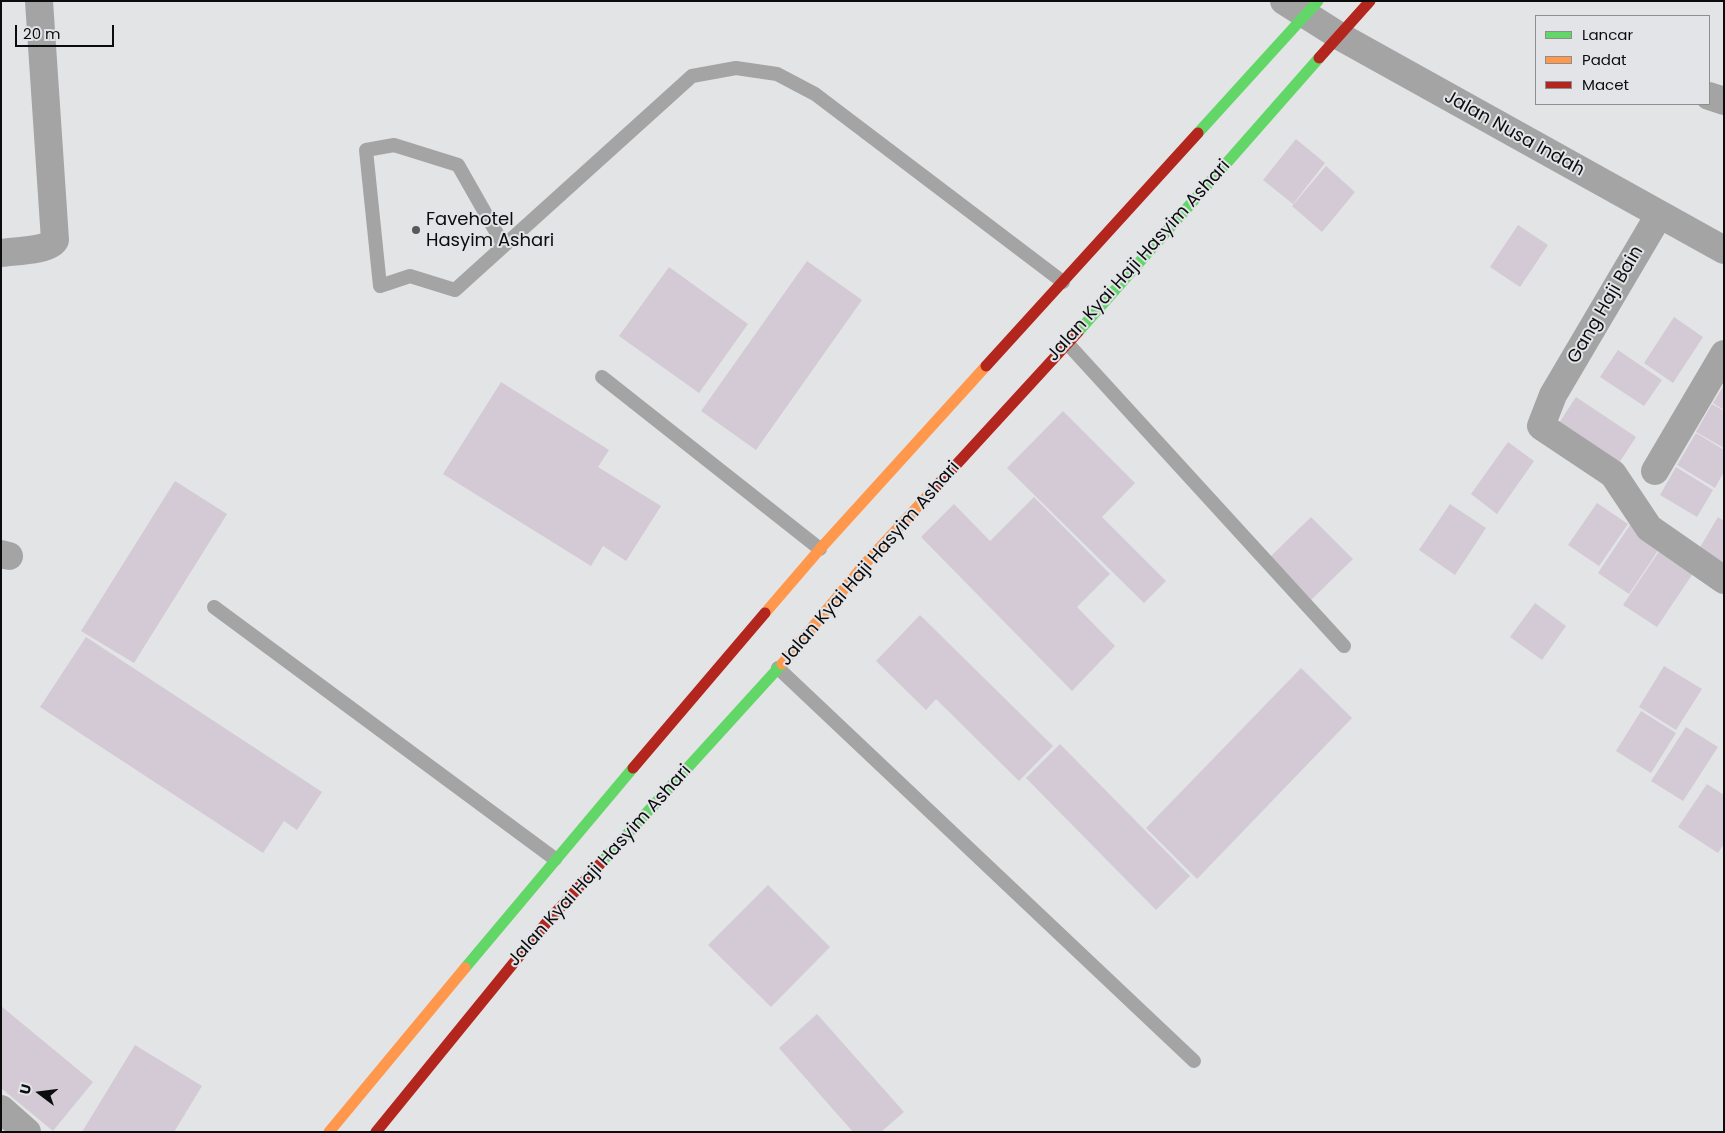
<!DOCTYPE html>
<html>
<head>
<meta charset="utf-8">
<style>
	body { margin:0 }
	#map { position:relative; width:1725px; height:1133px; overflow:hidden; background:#e3e4e6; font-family:Poppins,sans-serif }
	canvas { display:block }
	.frame { position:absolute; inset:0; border:2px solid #0b0c0d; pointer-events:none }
	.legend { position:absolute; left:1535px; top:15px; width:175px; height:90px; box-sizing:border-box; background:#e2e4e7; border:1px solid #8c8e90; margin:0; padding:6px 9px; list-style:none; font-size:15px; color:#0b0c0d }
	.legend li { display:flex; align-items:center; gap:10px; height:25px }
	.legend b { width:25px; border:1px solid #8c8e90 }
	.north { position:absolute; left:15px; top:1068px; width:50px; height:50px; -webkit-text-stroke:4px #e2e4e7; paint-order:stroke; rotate:285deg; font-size:14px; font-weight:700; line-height:20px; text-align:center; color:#0b0c0d }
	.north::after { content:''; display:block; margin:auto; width:18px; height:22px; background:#0b0c0d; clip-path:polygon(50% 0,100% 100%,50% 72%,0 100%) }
	.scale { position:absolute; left:15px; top:25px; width:99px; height:22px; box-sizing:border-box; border:2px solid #0b0c0d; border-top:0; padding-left:6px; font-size:15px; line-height:18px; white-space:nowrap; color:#0b0c0d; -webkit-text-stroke:4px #e2e4e7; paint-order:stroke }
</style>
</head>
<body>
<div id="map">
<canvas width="1725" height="1133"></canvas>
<div class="frame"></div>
<ul class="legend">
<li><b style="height:6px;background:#63d668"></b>Lancar</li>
<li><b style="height:6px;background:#ff974d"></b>Padat</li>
<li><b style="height:6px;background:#b3261e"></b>Macet</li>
</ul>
<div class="north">U</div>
<div class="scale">20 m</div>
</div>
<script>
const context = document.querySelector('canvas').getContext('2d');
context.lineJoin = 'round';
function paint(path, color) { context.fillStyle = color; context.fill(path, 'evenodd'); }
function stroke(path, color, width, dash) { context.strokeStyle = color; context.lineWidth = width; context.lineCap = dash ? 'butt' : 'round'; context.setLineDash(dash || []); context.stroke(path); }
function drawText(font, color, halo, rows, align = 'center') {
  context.font = font + ' Poppins,sans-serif'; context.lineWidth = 4; context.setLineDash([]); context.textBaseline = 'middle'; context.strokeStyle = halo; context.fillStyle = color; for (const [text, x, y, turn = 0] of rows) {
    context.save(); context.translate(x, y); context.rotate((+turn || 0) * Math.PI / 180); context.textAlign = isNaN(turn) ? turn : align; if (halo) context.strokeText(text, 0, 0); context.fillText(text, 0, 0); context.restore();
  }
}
paint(new Path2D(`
	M1296,139L1325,163L1293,204L1263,180Z
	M1326,166L1355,192L1322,232L1292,206Z
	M1518,225L1548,245L1520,287L1490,267Z
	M807,261L862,300L756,450L701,411Z
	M669,267L748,324L699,393L619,336Z
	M1674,317L1703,337L1673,383L1644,363Z
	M1618,350L1662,380L1644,406L1600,377Z
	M501,382L609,450L598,467L661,506L626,561L603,546L591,566L443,474Z
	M1724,385V410L1713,403Z
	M1576,397L1636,437L1615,469L1555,429Z
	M1712,404L1724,411V448L1696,432Z
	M1063,411L1135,483L1102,517L1166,581L1144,603L1007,468Z
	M1696,433L1724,450V472L1715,488L1677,465Z
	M1508,442L1534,461L1497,514L1471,494Z
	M1676,467L1713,490L1697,517L1660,495Z
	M175,481L227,514L134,663L81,631Z
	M1034,497L1110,574L1077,607L1115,646L1072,691L921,537L954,504L990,541Z
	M1597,503L1628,524L1599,566L1568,545Z
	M1450,504L1486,528L1455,575L1419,550Z
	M1311,517L1353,559L1311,600L1270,557Z
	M1718,517L1724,521V564L1699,549Z
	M1632,522L1663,543L1629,594L1598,573Z
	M1664,544L1698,566L1657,627L1623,605Z
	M1535,603L1566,626L1542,660L1510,637Z
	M920,615L1053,746L1019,781L936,699L926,710L876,661Z
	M86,637L322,792L297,830L284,821L263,853L40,707Z
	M1664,666L1702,689L1676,730L1639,707Z
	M1301,668L1352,718L1197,879L1146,828Z
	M1641,711L1676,733L1651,773L1616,751Z
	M1686,727L1718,747L1683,801L1651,781Z
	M1060,744L1190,876L1156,910L1026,778Z
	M1707,784L1724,795V844L1718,853L1678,827Z
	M768,885L830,947L771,1007L708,945Z
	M1,1006L93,1082L53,1131L1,1088Z
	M817,1014L904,1112L881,1132H853L779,1048Z
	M135,1045L202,1086L174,1132H82Z`), '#d3cad5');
stroke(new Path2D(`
	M504,246L458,165L394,145L366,150L380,286L410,276L455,290L692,76L736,68L777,74L815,94L1063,282
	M1067,343L1344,646
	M602,377L820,549
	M214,607L555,859
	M778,668L1194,1061`), '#a4a4a5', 14);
stroke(new Path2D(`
	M1284,1L1341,37L1724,250
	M1709,96L1724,101
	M1659,215L1553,395L1541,426L1613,474L1649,528L1724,580
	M1,253C13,251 50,251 55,240L39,1
	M1655,471L1724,354
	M1,554L9,556
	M1,1109L27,1132`), '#a4a4a5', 28);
stroke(new Path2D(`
	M1198,133L1318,1
	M1078,332L1319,58
	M600,864L782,664
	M465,968L633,768`), '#63d668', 11);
stroke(new Path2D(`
	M765,613L820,549L986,366
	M782,664L863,566L933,490
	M329,1132L465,968`), '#ff974d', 11);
stroke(new Path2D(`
	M1319,58L1370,1
	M986,366L1198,133
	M933,490L1078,332
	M633,768L765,613
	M376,1132L547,922L600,864`), '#b3261e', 11);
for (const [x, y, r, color] of [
	[416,230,5,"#575859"]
]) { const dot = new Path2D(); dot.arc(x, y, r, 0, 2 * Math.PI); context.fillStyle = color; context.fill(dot); stroke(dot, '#e2e4e7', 2); }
drawText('18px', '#0b0c0d', '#e2e4e7', [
	["Jalan Nusa Indah",1514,134,29],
	["Jalan Kyai Haji Hasyim Ashari",1139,261,-48],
	["Gang Haji Bain",1606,305,-60],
	["Jalan Kyai Haji Hasyim Ashari",870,564,-49],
	["Jalan Kyai Haji Hasyim Ashari",600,866,-48]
]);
drawText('18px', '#0b0c0d', '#e2e4e7', [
	["Favehotel",426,220],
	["Hasyim Ashari",426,241]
], 'left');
</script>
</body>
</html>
